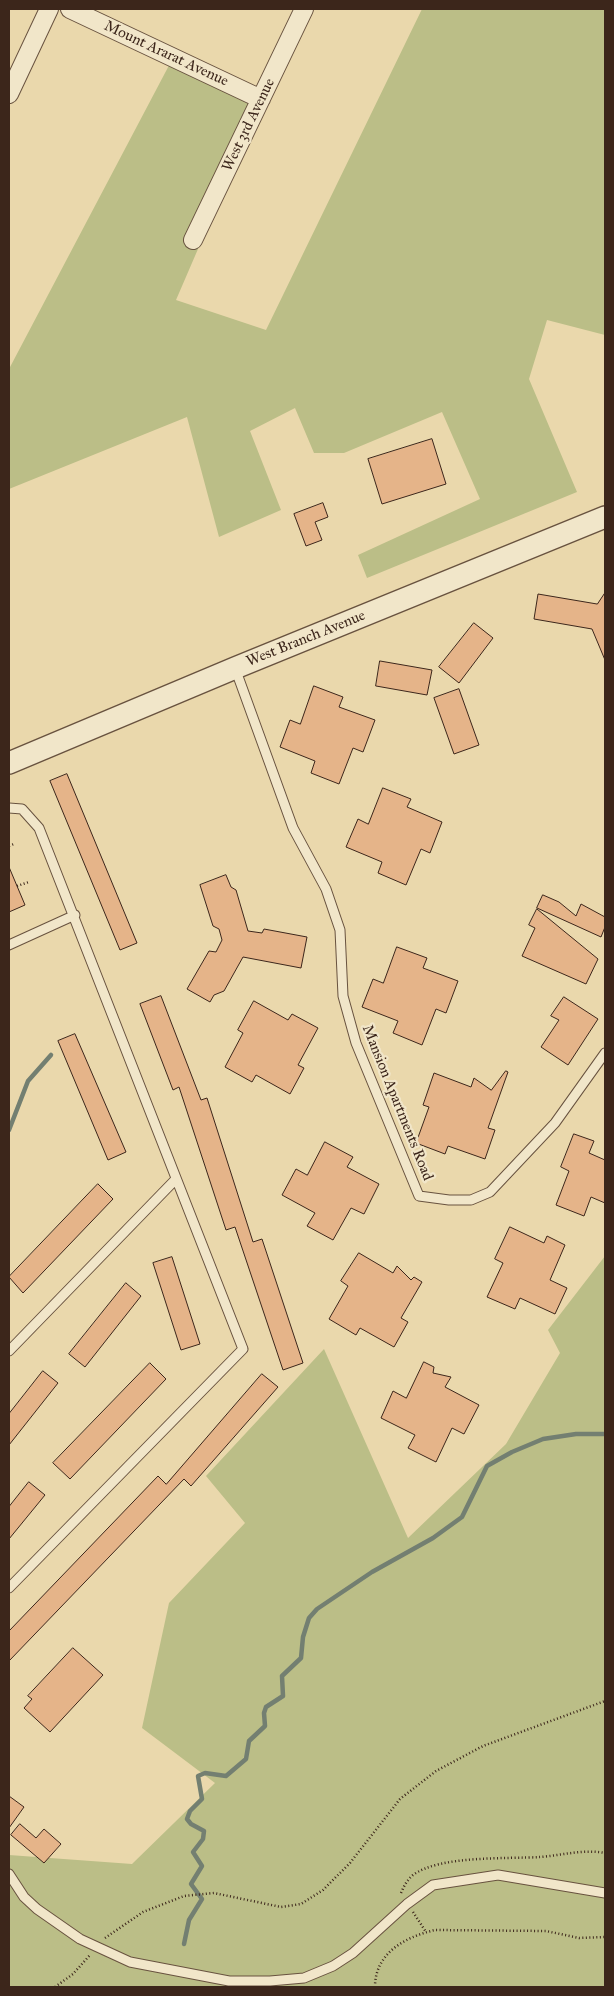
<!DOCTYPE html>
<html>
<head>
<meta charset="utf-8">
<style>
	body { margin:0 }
	#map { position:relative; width:614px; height:1996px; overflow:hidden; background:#ead8ac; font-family:"IM FELL Great Primer",serif }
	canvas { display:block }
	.frame { position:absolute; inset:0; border:10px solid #3c261b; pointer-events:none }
</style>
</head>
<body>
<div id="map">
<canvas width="614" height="1996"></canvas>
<div class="frame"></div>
</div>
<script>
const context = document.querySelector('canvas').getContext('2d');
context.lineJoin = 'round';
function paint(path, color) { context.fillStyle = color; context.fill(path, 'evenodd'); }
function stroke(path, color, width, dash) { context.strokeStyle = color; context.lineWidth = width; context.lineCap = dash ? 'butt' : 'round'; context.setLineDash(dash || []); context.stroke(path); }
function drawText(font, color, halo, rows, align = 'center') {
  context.font = font + ' "IM FELL Great Primer",serif'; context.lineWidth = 4.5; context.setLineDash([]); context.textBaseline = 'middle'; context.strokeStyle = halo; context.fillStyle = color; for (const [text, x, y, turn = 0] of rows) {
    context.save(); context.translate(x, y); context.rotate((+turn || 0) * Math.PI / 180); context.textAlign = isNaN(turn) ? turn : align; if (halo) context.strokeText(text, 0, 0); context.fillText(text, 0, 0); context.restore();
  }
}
paint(new Path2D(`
	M422,9H605V335L547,320L529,379L577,492L367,578L358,555L480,499L442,412L344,453H314L295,408L250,431L281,510L219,537L187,417L9,489V369L175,54L264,96L176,300L266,330Z
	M605,1256V1987H9V1855L132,1864L215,1783L142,1728L169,1603L245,1523L206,1476L324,1349L408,1538L506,1444L560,1353L548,1330Z`), '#bbbe87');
stroke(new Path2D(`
	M9,1130L28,1081L51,1055
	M184,1944L189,1920L202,1899L191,1884L202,1866L193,1852L203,1839L204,1831L191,1824L187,1819L190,1811L202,1799L198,1776L205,1773L226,1776L246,1759L249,1741L265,1726L264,1713L266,1707L283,1696L282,1676L301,1658L303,1637L309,1618L317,1609L372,1572L433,1538L462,1517L487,1466L512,1452L543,1439L576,1434H605`), '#737f71', 4.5);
const building = new Path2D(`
	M432,439L446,484L382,504L368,459Z
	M323,503L328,517L315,522L322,540L306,546L294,514Z
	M605,593V660L592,629L534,619L538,594L597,604Z
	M474,623L493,638L459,683L439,667Z
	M380,661L432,670L427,695L376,686Z
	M314,686L343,697L339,707L375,720L363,752L353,748L339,784L311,773L315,761L280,747L290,720L300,724Z
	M459,689L479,745L454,754L434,698Z
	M67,774L137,943L120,950L50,781Z
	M383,788L411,799L407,807L442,822L430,853L421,849L406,885L378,873L382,862L346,847L358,819L368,824Z
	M9,867L25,905L9,912Z
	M226,875L231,887L236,890L248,931L262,933L264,929L307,937L301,968L243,957L224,991L214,995L210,1002L187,989L209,951L216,952L222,940L219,929L213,926L200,885Z
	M543,895L559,902L576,916L581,904L605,917V927L601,937L537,908Z
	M537,909L598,959L586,984L522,956L535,928L529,925Z
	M397,947L427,958L423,968L458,981L446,1013L436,1009L422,1045L393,1033L398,1021L362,1007L373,979L383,983Z
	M161,996L201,1100L207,1098L253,1242L262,1239L303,1363L283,1370L235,1227L226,1230L179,1087L173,1090L140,1004Z
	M564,997L598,1019L568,1065L541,1047L559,1020L551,1016Z
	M254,1001L288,1020L292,1014L318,1028L298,1065L304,1068L290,1094L256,1075L252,1082L225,1067L243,1033L238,1030Z
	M75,1034L126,1152L108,1160L58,1041Z
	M506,1071L508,1072L488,1128L495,1130L485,1159L448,1146L445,1154L416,1143L429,1107L423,1105L434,1073L471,1087L474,1078L491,1090Z
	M574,1134L594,1141L589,1153L605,1160V1203L591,1197L584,1216L556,1205L569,1171L561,1167Z
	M325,1142L353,1157L347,1167L379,1184L364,1214L351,1208L333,1240L307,1226L315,1213L282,1195L296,1169L307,1175Z
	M98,1184L113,1199L23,1293L9,1277Z
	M510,1227L544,1243L547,1236L565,1245L550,1280L567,1288L555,1314L520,1298L515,1309L487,1297L503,1263L495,1259Z
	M359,1253L393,1273L397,1266L411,1280L414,1277L422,1282L401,1318L408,1322L394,1347L360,1328L356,1335L329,1319L348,1286L341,1281Z
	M172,1257L200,1344L181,1350L153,1263Z
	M126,1283L141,1296L85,1367L69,1354Z
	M424,1362L434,1367L433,1373L451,1377L445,1387L479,1405L464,1434L452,1428L436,1462L408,1448L415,1435L381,1418L393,1391L406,1398Z
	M150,1363L166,1379L70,1479L53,1463Z
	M43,1371L58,1383L9,1445V1414Z
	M262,1374L278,1387L191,1486L184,1479L9,1661V1631L158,1476L166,1484Z
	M29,1482L45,1495L9,1539V1507Z
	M73,1648L103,1675L50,1732L24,1708L32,1699L28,1696Z
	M9,1796L24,1807L9,1828Z
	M20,1824L36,1838L44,1829L61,1844L44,1863L11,1835Z`);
paint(building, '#e5b489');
stroke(building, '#3c261b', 1);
const service = new Path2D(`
	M235,668L293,828L326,889L340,930L343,996L356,1043L419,1196L449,1200H471L490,1192L555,1123L605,1053
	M9,808L22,809L39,828L243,1349L9,1588
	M9,945L75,915
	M9,1351L176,1179
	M9,1874L24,1897L37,1909L80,1939L130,1962L229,1981H270L304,1978L333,1966L353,1953L407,1904L433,1885L498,1875L605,1893`);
const minor = new Path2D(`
	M70,9L261,99
	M9,94L49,9
	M193,240L304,9`);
const tertiary = new Path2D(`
	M9,763L235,668L605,517`);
stroke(service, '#68523f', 11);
stroke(minor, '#68523f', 20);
stroke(tertiary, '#68523f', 24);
stroke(new Path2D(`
	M9,846L14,844
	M17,886L29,882
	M401,1893C404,1886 407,1880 413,1875C440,1855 508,1859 541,1857C563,1855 584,1849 605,1853
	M413,1912L426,1932
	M105,1938L143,1912L184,1896L214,1893L281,1907L301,1904L323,1890L350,1863L400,1799L436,1771L483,1746L605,1701
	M55,1987L73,1974L90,1955
	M375,1987C375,1953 405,1937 435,1930L546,1931L579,1938L605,1937`), '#3c261b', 2.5, [1, 2.5]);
stroke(service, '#f1e6c9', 9);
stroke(minor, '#f1e6c9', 18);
stroke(tertiary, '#f1e6c9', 21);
drawText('15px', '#3c261b', '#f1e6c9', [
	["Mount Ararat Avenue",166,54,25],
	["West 3rd Avenue",249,125,-64],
	["West Branch Avenue",306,639,-22],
	["Mansion Apartments Road",397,1103,68]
]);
</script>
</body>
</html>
